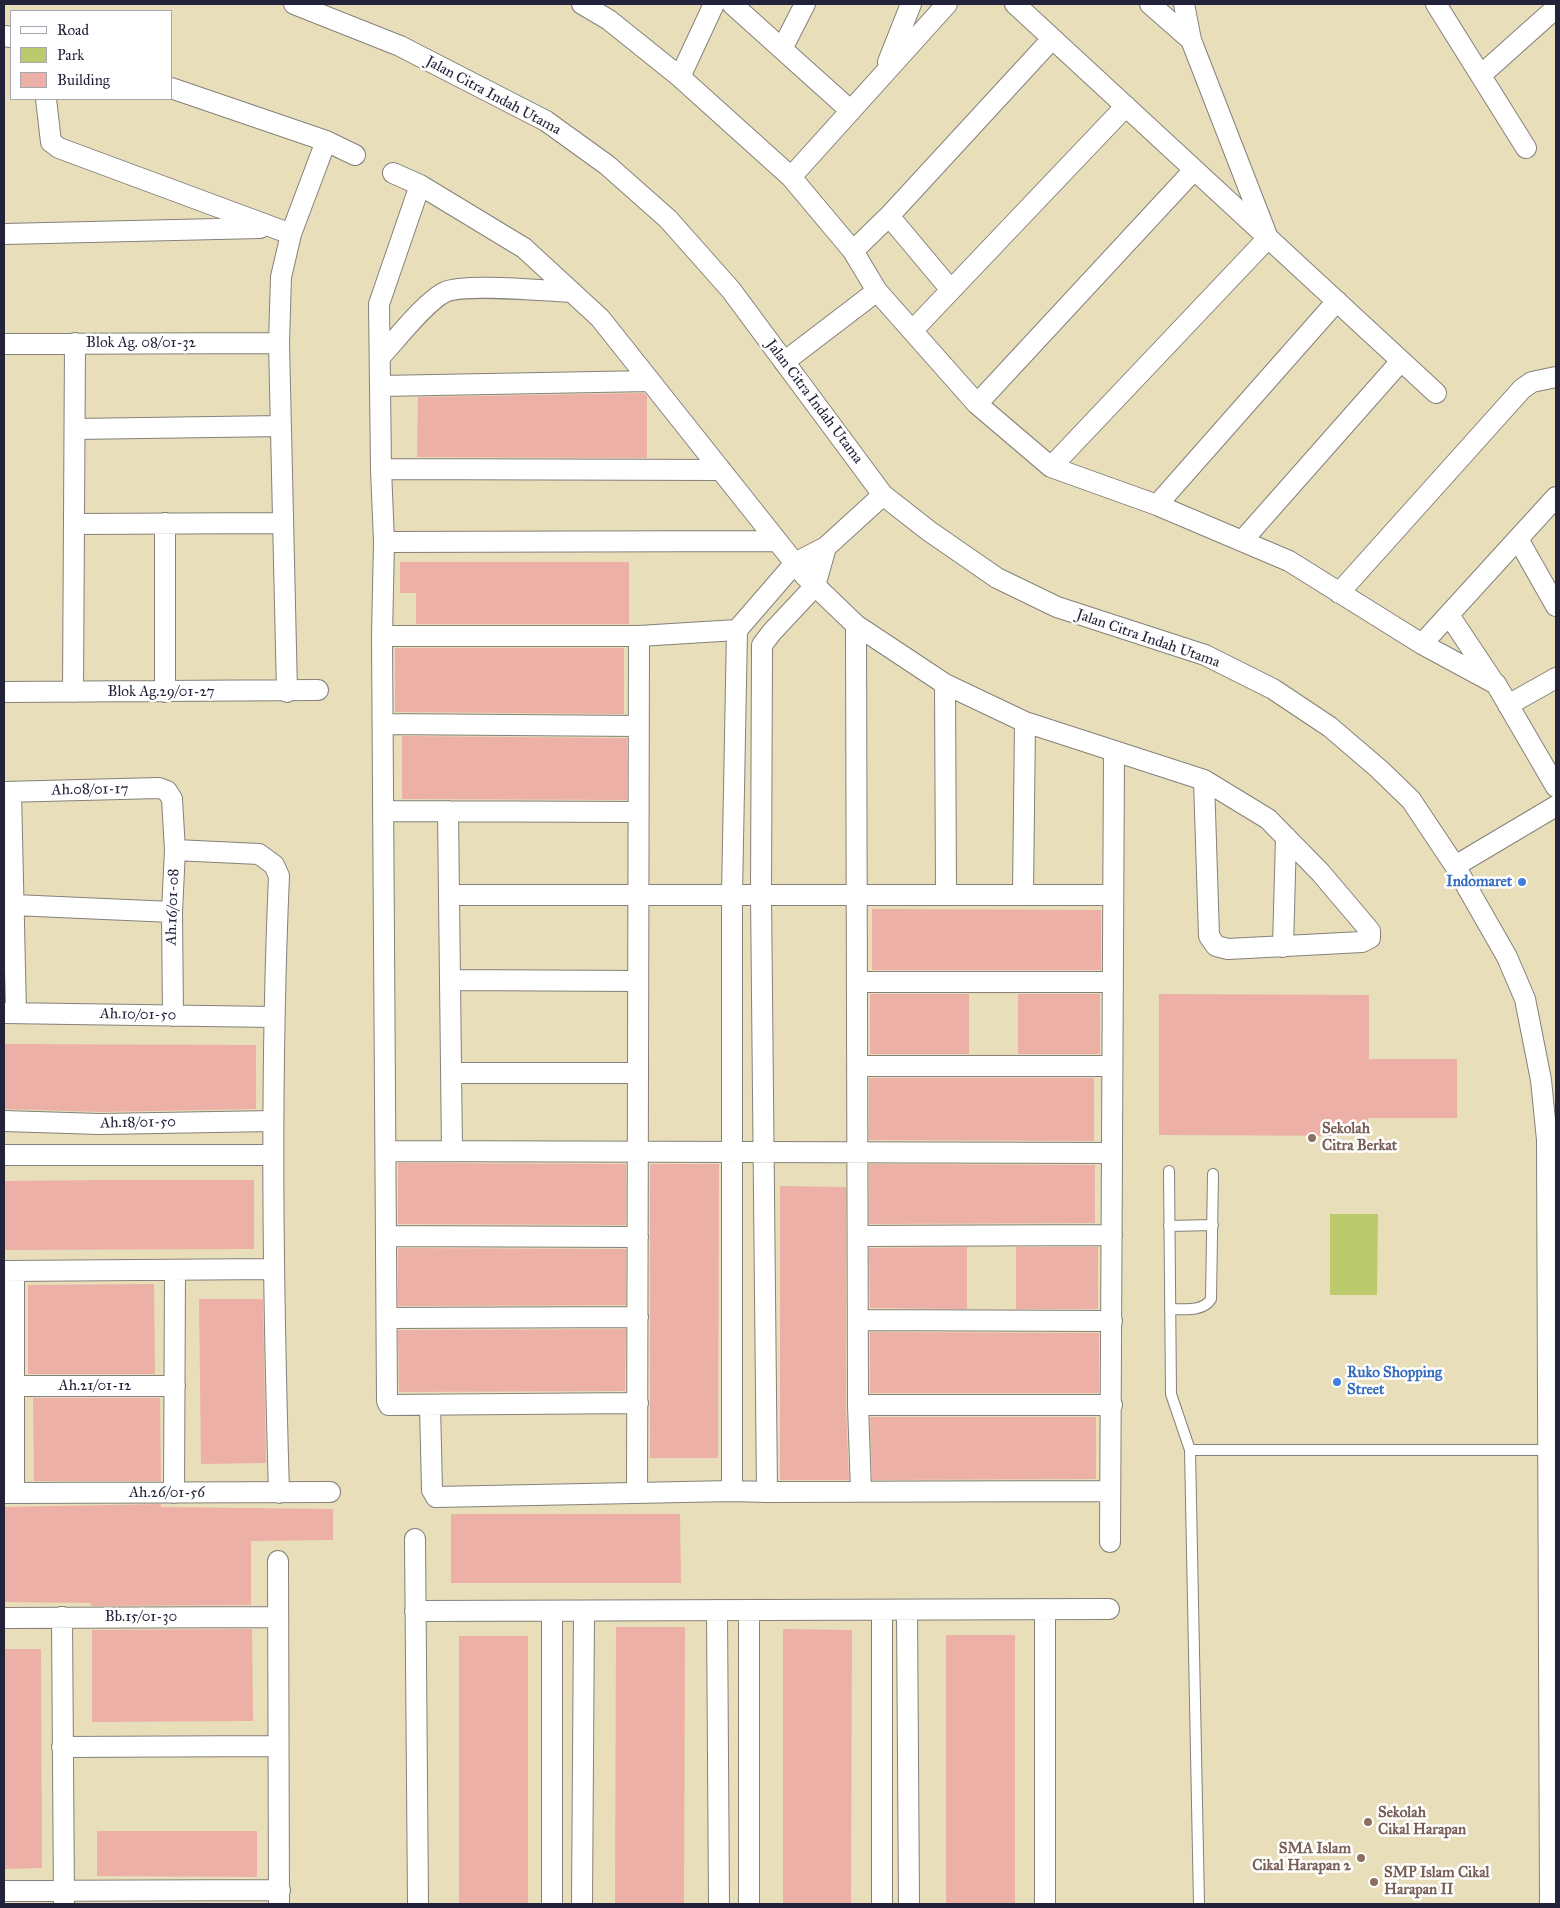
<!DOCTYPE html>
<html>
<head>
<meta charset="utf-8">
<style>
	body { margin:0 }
	#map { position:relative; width:1560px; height:1908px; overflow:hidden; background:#e8dfba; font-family:"IM FELL Great Primer",serif }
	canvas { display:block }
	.frame { position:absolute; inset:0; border:5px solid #22223b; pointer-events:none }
	.legend { position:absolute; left:10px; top:10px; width:162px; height:90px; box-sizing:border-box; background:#fff; border:1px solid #a7a7b1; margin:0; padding:6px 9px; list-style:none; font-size:15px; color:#22223b }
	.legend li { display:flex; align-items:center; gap:10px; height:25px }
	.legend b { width:25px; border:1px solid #a7a7b1 }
</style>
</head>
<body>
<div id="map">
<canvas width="1560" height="1908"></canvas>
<div class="frame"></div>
<ul class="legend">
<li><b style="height:6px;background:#fff"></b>Road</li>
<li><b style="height:14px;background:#bbca6d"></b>Park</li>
<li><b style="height:14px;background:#ecb0a6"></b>Building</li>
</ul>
</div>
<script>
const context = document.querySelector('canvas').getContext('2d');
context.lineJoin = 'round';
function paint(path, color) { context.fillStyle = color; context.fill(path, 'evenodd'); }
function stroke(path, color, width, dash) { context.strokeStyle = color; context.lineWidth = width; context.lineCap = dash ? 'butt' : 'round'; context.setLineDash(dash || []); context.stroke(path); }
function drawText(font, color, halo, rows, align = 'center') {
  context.font = font + ' "IM FELL Great Primer",serif'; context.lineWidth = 5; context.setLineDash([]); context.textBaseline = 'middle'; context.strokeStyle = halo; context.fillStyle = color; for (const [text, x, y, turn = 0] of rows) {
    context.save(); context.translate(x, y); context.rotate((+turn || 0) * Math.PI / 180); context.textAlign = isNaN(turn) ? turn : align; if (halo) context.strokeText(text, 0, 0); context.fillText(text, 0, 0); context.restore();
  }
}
paint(new Path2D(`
	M1330,1214H1378L1377,1295H1330Z`), '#bbca6d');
paint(new Path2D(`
	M644,393L647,396V458L417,457L418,397Z
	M400,562H629V624H416V593H400Z
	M395,648H624V714L395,712Z
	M402,736L627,738V800L402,799Z
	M872,909L1101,910V970H872Z
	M870,994H969V1054H870Z
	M1018,994H1100V1054H1018Z
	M1159,994L1369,995V1059H1457V1118H1368V1136L1159,1135Z
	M4,1044L256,1045V1109L100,1112L4,1109Z
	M869,1078H1094V1141L869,1140Z
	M398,1163L626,1164V1225L398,1224Z
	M650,1164H719L718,1458H650Z
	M869,1164L1095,1165V1223L869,1224Z
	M107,1180H254V1249L4,1250V1181Z
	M780,1186L846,1187V1405L849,1480H780Z
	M967,1247V1309L870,1308L869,1248Z
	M1016,1247H1098V1309H1016Z
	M398,1248L626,1249V1305L398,1306Z
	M154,1284L155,1374H28V1285Z
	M199,1299H263L266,1463L201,1464Z
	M626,1329L625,1391L399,1392L398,1330Z
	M870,1332L1099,1333V1393H870Z
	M33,1398H160L161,1481H34Z
	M870,1417H1096V1479L872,1480Z
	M161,1504V1507L333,1509V1540L251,1541V1605L91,1606V1603L4,1602V1507Z
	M451,1514H680L681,1583H451Z
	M616,1627H685L684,1904H615Z
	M252,1629L253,1721L92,1722V1630Z
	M783,1629L852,1630L851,1904H783Z
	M946,1635H1015V1904H946Z
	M459,1636H528V1904H459Z
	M4,1649H41L42,1868L4,1869Z
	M97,1831H257V1877L97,1876Z`), '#ecb0a6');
const lane = new Path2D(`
	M1169,1171L1171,1394L1190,1450
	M1169,1226L1213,1225
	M1170,1309C1184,1309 1203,1312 1211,1299L1213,1174
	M1199,1904L1190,1450H1548`);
const street = new Path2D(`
	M294,4L400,46L546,121L607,165L668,219L731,290L883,495L929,531L997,578L1057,607L1205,655L1273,689L1330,727L1379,769L1411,800L1455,866L1507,957L1525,999L1541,1080L1547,1140L1550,1904
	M582,4L609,20L680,77L791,177L853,251L877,291L977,404L1051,467L1157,505L1289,561L1422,644L1496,684L1556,787
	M732,4L851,111
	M1015,4L1436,393
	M1150,4L1191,40
	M1436,4L1526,148
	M4,36L11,37
	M782,49L805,4
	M888,62L911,4
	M1481,75L1556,8
	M680,77L714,4
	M171,88L326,141L355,155
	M46,99L51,142L59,148L291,234
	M393,173L420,185L524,248L600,318L805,576L856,625L945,684L1025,722L1204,780L1268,819L1320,872L1370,931V938L1362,942L1228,949L1216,946L1209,936L1204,780
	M791,177L947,4
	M420,185L379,304L381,469L384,542L382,636L387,1401L389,1405L638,1403
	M889,216L951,290
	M4,234L260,228
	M853,251L889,216L1052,39
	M913,330L1126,106
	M4,344L279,343
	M380,357C395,341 426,301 445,292C466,283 545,291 572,292
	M784,362L877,291
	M380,386L650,381
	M977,404L1194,170
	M75,429L281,426
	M1051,467L1268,238L1191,40L1184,4
	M381,469L721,470
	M1157,505L1337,301
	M74,524L283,523
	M1518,539L1556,606
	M1242,541L1401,361
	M384,542L777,541
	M1339,593L1522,389L1532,382L1556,377
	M1449,615L1493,681
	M856,625L858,1405L861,1491
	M382,636H639L737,630
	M1422,644L1556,497
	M945,684L946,894
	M4,692L318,690
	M73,692L75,343
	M165,692V523
	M287,692L279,343L281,277L291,234L326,141
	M1508,705L1556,678
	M383,724L638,726
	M4,792L159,788L167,791L172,799L175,850L172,912L173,1016
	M11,792L16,1013
	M384,811L638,812
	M448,811L452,1151
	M175,850L259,854L274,865L279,876C270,1082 273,1287 279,1493
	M1455,866L1556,806
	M1023,894L1025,722
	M449,895H1113
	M14,905L172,912
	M1283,947L1286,837
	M450,980L638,981
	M857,982H1113
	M4,1013L273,1017
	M857,1066H1112
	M451,1073H638
	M4,1121L100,1124L273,1121
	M387,1151L1112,1153
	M4,1155H272
	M388,1236L638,1237
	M858,1236L1112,1235
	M4,1271L273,1269
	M388,1318L638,1317
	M858,1320L1112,1321
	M14,1386H175
	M430,1405L432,1490L436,1497L732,1491L767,1492L1109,1491
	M858,1405H1112
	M732,1491V895L737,630L795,563L826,547L883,495
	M767,1492L761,895L762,645L772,632L815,586L826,547
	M4,1493L330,1492
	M14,1493V1271
	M174,1493L175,1271
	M637,1493L639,636
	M415,1539L418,1904
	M1110,1542L1114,751
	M278,1561L279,1904
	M1045,1609V1904
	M717,1610L719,1904
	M749,1610V1904
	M882,1610V1904
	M907,1610L909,1904
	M415,1611L1109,1609
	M552,1611V1904
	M62,1617L64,1904
	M4,1618L278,1617
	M62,1747L278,1746
	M4,1891L280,1890
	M582,1904L584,1611`);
stroke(lane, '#85807a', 12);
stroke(street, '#85807a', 22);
stroke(lane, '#fff', 10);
stroke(street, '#fff', 20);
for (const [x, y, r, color] of [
	[1522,882,5,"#3f7fe0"],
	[1312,1138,5,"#8d6e63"],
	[1337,1382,5,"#3f7fe0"],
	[1368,1822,5,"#8d6e63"],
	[1361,1858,5,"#8d6e63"],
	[1374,1882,5,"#8d6e63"]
]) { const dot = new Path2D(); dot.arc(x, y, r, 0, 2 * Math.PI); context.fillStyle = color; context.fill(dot); stroke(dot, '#fff', 2); }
drawText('15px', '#22223b', '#fff', [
	["Jalan Citra Indah Utama",493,96,28],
	["Blok Ag. 08/01-32",141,343],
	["Jalan Citra Indah Utama",814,402,53],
	["Jalan Citra Indah Utama",1148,639,19],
	["Blok Ag.29/01-27",161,692],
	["Ah.08/01-17",90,790,-1],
	["Ah.16/01-08",173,907,-88],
	["Ah.10/01-50",138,1015,1],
	["Ah.18/01-50",138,1123,-1],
	["Ah.21/01-12",95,1386],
	["Ah.26/01-56",167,1493],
	["Bb.15/01-30",141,1617]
]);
drawText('bold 15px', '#366cbe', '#fff', [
	["Indomaret",1512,882],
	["Ruko Shopping",1347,1373,"left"],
	["Street",1347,1390,"left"]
], 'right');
drawText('bold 15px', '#785e54', '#fff', [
	["Sekolah",1322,1129],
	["Citra Berkat",1322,1146],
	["Sekolah",1378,1813],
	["Cikal Harapan",1378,1830],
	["SMA Islam",1351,1849,"right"],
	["Cikal Harapan 2",1351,1866,"right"],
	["SMP Islam Cikal",1384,1873],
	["Harapan II",1384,1890]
], 'left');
</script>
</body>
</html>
